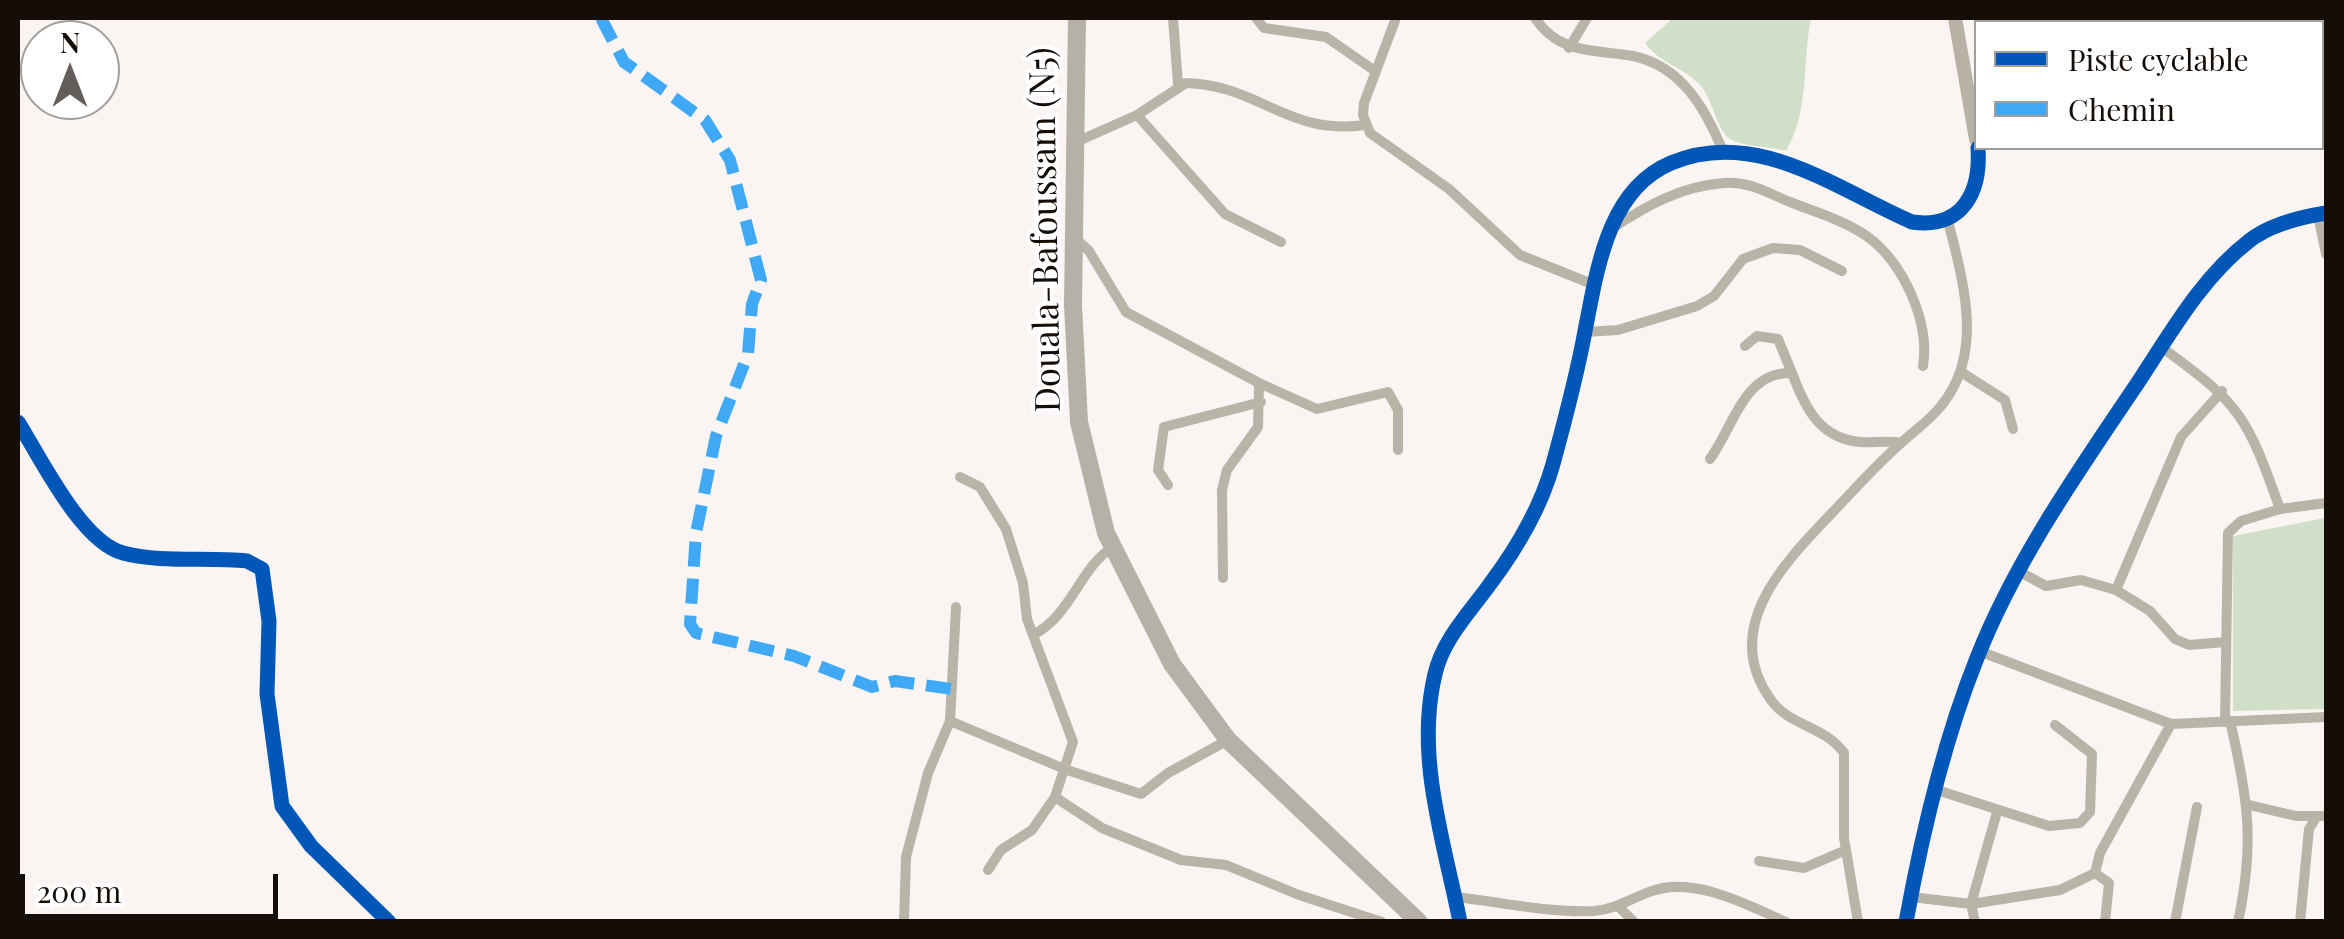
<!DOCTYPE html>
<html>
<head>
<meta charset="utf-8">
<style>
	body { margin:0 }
	#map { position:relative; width:2344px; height:939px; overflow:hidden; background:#faf5f2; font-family:"Playfair Display",serif }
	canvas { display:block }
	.frame { position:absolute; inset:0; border:20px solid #140d08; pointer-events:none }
	.legend { position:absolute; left:1974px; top:20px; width:350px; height:130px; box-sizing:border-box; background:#fff; border:2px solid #a19e9c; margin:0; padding:12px 18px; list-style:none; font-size:30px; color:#140d08 }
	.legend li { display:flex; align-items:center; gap:20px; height:50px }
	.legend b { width:50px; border:2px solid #a19e9c }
	.north { position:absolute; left:20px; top:20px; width:100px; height:100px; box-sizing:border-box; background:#fff; border:2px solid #a19e9c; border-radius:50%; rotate:0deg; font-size:28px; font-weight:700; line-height:40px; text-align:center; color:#140d08 }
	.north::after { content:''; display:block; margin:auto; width:35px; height:45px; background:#645e5a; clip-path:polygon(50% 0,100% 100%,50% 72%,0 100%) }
	.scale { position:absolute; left:20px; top:874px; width:258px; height:45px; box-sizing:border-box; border:5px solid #140d08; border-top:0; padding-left:12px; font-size:30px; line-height:35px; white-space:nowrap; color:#140d08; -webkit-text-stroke:8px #fff; paint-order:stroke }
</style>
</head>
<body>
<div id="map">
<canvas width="2344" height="939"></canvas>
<div class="frame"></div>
<ul class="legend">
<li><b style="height:12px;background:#0057b8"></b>Piste cyclable</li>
<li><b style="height:12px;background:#3fa9f5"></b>Chemin</li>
</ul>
<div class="north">N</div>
<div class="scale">200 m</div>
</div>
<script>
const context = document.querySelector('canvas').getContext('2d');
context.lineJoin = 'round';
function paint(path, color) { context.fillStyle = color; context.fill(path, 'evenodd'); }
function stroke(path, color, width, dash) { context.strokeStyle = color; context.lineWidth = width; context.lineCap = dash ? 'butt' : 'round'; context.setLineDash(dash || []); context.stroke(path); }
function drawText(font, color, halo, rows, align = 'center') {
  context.font = font + ' "Playfair Display",serif'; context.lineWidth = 8; context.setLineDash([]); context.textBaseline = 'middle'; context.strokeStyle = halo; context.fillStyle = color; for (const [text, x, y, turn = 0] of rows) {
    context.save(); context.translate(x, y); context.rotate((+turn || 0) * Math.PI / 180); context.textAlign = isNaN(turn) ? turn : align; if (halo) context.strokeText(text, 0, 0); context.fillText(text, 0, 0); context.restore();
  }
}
paint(new Path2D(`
	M1673,18H1811C1802,62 1810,110 1786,151C1770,146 1746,147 1732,140C1717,133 1713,100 1701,86C1684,67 1659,63 1645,43Z
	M2325,518L2326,709L2233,711V536Z`), '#d0e0c8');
stroke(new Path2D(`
	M1173,18L1178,84
	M1256,18L1264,28L1326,37L1375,71
	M1396,18L1364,103L1363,115L1370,133L1449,189L1520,255L1592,284
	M1535,18C1560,55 1593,49 1633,56C1681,66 1705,108 1722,149
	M1569,48L1587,18
	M1137,115L1225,214L1281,242
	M1074,143L1137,115L1186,83C1259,85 1288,136 1365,125
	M2318,215L2326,254
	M1611,229C1646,206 1681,186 1724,183C1749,181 1768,193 1790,202C1815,212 1846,221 1868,237C1904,264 1930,322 1923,366
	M1074,237L1089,251L1126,312L1259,383L1258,427L1227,470L1222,490L1223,578
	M1585,332L1618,330L1697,306L1714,296L1743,259L1773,248L1800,250L1842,271
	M1745,346L1757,336L1778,339L1792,373
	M2161,347C2242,405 2247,417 2280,509L2326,503
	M1961,372L2005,400L2013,429
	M1259,383L1317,409L1388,392L1398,410V450
	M18,422C40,457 81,542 123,553C161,563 207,557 247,561L262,569L269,621L267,694L282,806L311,846L389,922
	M1710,459C1734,426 1744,371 1792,373C1805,408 1820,439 1861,442C1875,443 1887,440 1901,443C1914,431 1930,420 1941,406C1985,353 1963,281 1948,221
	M960,477L980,487L1006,529L1023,583L1027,619L1073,742L1055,797L1032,830L1001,850L988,870
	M1168,485L1158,470L1164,427L1261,402
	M2020,572L2046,586L2081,580L2116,590L2150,611L2175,639L2189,645L2225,642
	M2116,590L2181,437L2222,391
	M1033,635C1071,616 1081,566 1112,548
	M1979,651L2171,724L2326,717
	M950,721L1067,770L1141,794L1168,773L1228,740
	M2230,721C2248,798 2255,843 2238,922
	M2225,722L2228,533L2241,521L2280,509
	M1937,790L2049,826L2080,823L2090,812L2092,754L2055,725
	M1055,797L1102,828L1181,860L1226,865L1299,895L1382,922
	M2249,805L2296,816H2326
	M1759,861L1804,868L1846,850
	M2095,873L2109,883L2105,922
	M1455,897C1501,902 1549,913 1594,911C1617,909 1631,898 1652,891C1694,876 1748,905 1786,922
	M1911,897L1971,904L2060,890L2095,873L2100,853L2171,724
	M1619,907L1634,922
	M904,922L906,857L928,773L950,721L956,607
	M1858,922L1844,838V753C1825,726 1789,726 1771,700C1720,630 1782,565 1830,515C1854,490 1875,466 1901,443
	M1906,922C1922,834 1944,740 1977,658C2015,561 2079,470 2137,384C2170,334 2201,278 2249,241C2269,225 2301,217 2326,213
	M1975,922L1971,904L1997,812
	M2175,922L2197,807
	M2300,922L2309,829L2317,816`), '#b9b4a8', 10);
stroke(new Path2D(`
	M1955,18L1976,139
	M1460,922C1444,841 1415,757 1435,674C1443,639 1470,612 1490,584C1517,548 1541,507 1553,464C1565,420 1577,375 1585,331C1597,271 1607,190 1671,163C1756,127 1836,189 1912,222C1962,229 1981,193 1978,148`), '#b8b2a6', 14);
stroke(new Path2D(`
	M1077,18L1073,305L1079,422L1106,533L1172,664L1228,740L1419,922`), '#b6b1a6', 18);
stroke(new Path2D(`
	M601,18L624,62L705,120L730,160L761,280L752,304L748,354L716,436L696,533L690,624L696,633L794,656L872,687L895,681L952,689`), '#3fa9f5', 12, [25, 12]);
stroke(new Path2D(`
	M18,422C40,457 81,542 123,553C161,563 207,557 247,561L262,569L269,621L267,694L282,806L311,846L389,922
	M1460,922C1444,841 1415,757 1435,674C1443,639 1470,612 1490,584C1517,548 1541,507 1553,464C1565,420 1577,375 1585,331C1597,271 1607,190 1671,163C1756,127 1836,189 1912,222C1962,229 1981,193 1978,148
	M1906,922C1922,834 1944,740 1977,658C2015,561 2079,470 2137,384C2170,334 2201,278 2249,241C2269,225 2301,217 2326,213`), '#0057b8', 15);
drawText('35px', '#140d08', '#fff', [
	["Douala-Bafoussam (N5)",1046,230,-91]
]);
</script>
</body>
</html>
